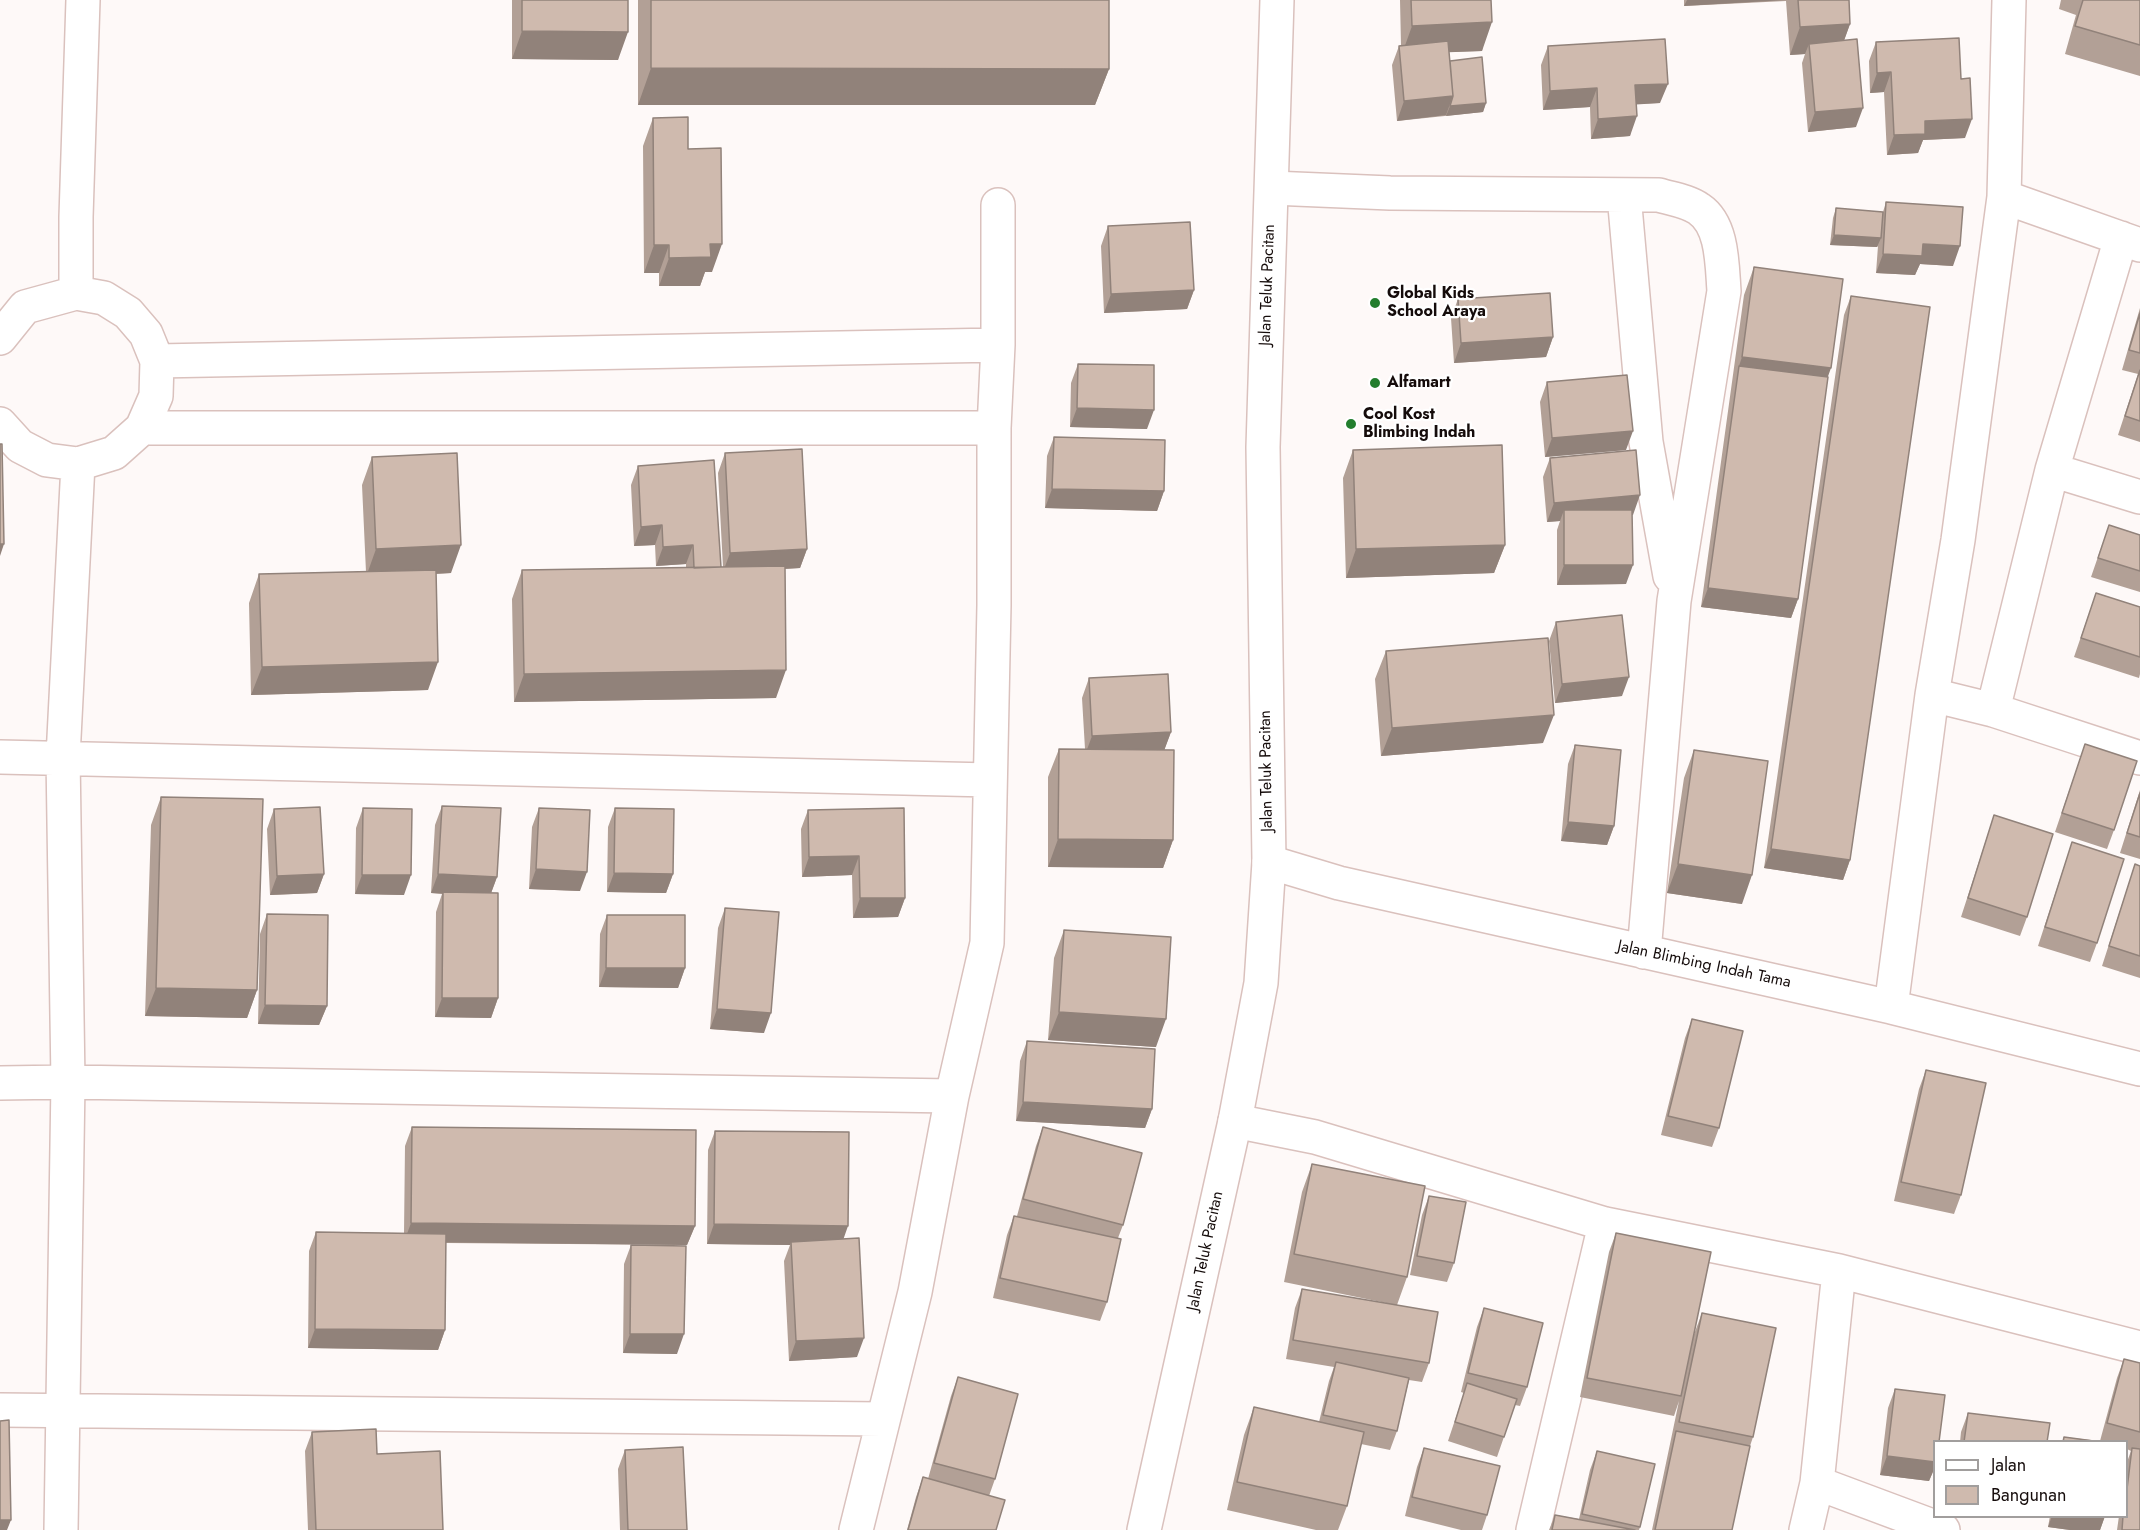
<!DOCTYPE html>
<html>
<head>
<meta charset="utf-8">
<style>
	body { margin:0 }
	#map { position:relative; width:2140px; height:1530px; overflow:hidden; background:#fef9f8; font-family:Jost,sans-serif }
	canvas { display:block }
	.legend { position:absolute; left:1933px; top:1440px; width:195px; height:78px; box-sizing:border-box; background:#fff; border:2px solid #a19e9d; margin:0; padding:8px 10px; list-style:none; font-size:18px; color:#150c0b }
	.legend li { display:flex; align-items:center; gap:12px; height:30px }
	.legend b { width:30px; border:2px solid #a19e9d }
</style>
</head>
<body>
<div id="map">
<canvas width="2140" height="1530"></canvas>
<ul class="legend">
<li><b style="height:8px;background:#fff"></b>Jalan</li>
<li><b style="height:16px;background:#cfbaae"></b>Bangunan</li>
</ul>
</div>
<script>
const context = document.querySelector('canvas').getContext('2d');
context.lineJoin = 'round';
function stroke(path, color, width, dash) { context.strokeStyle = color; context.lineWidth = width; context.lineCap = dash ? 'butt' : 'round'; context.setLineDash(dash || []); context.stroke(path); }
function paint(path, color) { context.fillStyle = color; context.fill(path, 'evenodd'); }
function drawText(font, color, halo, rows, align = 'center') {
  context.font = font + ' Jost,sans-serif'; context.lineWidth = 4.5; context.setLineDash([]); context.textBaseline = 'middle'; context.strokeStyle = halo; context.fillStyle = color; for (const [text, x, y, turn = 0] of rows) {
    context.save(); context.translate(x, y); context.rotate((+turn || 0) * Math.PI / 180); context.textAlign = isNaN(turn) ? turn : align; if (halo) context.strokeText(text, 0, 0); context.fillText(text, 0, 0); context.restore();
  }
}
const minor = new Path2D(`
	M1272,188L1390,193L1659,195C1672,199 1688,201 1699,209C1723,225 1722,265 1724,291L1674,601L1644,952
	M1624,195L1646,442L1670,576
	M2004,197L2140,245
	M76,293V217L83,0
	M0,338L25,307L76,293L104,298L128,313L146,334L157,361L156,396L142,428L114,453L78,464L47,460L20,446L0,424
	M157,361L998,345
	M142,428H994
	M2052,470L2140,497
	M1932,695L1993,710L2140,758
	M1993,710L2052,470L2121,238
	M0,757L990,780
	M1269,862L1339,883L1891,1007L2140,1069
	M1891,1007L1932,695L1958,540L2004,197L2009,0
	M0,1083L68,1082L952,1096
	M1235,1121L1315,1137L1605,1224L1839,1271L2140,1348
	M0,1410L882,1419
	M1817,1483L1943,1530
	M61,1530L68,1082L63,757L78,464
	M856,1530L915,1292L952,1096L987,943L994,605V428L998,345V205
	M1533,1530L1605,1224
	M1806,1530L1817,1483L1839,1271`);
const tertiary = new Path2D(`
	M1144,1530L1235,1121L1261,983L1269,862L1263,447L1277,0`);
stroke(minor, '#dac1bd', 36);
stroke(tertiary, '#dac1bd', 36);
stroke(minor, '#fff', 33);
stroke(tertiary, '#fff', 33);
paint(new Path2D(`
	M512,0H628L618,60L512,59Z
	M638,0H1109V69L1095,105H638Z
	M1400,0H1491L1482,51L1449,52L1450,61L1486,103L1483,112L1397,121L1392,65L1399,46L1401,45Z
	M1684,0H1849L1850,24L1844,40L1856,127L1808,132L1802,63L1805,54L1790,55L1786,1L1684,6Z
	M2061,0H2140V76L2065,54L2076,15L2059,9Z
	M1876,42L1961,79L1965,138L1923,140L1918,153L1887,155L1884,92L1870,93L1869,61Z
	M1548,46L1660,103L1636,104L1630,136L1591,139L1590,107L1543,110L1541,65Z
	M653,118L688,149L712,272H705L700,286H659V273H644L643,146Z
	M1886,202L1953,266L1920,264L1915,275L1876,273L1878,246L1877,247L1830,245L1833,218L1836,208L1883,212Z
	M1108,226L1194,290L1187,309L1104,313L1101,246Z
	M1754,267L1828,377L1798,599L1791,618L1701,607L1744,295Z
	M1851,296L1850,860L1843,880L1764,868L1844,315Z
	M1458,299L1553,337L1546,357L1454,363L1451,318Z
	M2140,308V442L2118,435L2138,374L2122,370Z
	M1078,364L1147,429L1070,427L1071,383Z
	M1547,382L1626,450L1545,457L1540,402Z
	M1054,437L1164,491L1157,511L1045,508L1047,456Z
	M1353,450L1505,545L1494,573L1346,578L1343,478Z
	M725,453L807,549L800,568L785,569L776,698L514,702L512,599L522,570L686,568V564L656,566L655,545L634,546L631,485L638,466L721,567H723L718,473Z
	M372,457L451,573L436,574L428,690L251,695L249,603L259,574L366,572L362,485Z
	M1550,458L1633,515H1632L1626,584L1557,585V530L1560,521L1547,522L1543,477Z
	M2109,525L2140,535V592L2091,577Z
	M2096,593L2140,607V674L2139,678L2074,657Z
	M1556,622L1622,696L1555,703L1549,641Z
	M1386,651L1543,743L1381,756L1375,679Z
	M1089,678L1171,732L1164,750L1173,840L1163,868L1048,867V777L1059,749H1085L1082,698Z
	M2085,744L2114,830L2107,849L2055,832Z
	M1575,745L1614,826L1607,845L1561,841L1568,764Z
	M1694,750L1742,904L1667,893L1684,778Z
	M2140,790V859L2120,853Z
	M161,797L257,990L247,1018L145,1016L151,825Z
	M442,806L497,877L491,893L498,998L491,1018L435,1017L436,912L442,894L431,893L435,825Z
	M363,808L404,895L355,894L356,828Z
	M539,808L580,891L529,889L532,827Z
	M615,808L673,874L666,893L607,892L608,827Z
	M274,809L324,874L317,893L270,895L267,829Z
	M808,810L905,898L898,917L853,918L852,875L802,877L801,829Z
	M1994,815L2027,917L2020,936L1961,917Z
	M2072,842L2097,943L2090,962L2038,946Z
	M2135,864L2140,866V978L2102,966Z
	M725,908L764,1033L710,1029L718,928Z
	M267,914L327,1006L319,1025L258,1024L260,934Z
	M607,915L685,968L678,988L599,987L600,934Z
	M1064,930L1156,1047L1048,1040L1054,958Z
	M1692,1019L1719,1128L1712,1147L1661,1135L1685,1038Z
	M1027,1041L1152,1109L1145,1128L1016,1121L1020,1061Z
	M1926,1070L1961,1195L1954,1214L1894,1201L1919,1089Z
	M412,1127L695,1226L687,1245L446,1243L445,1330L438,1350L308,1348L309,1251L316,1232L404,1233L405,1146Z
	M1043,1127L1123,1225L1118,1238L1107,1302L1100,1321L993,1298L1007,1235L1014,1216H1017L1036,1146Z
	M715,1131L843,1239L857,1357L789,1361L784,1261L790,1245L707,1244L708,1150Z
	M1312,1164L1407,1277L1397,1305L1429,1363L1422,1382L1409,1380L1397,1431L1390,1450L1361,1444L1347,1506L1338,1530H1316L1227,1510L1244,1435L1254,1407L1319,1422L1329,1381L1334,1367L1286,1359L1295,1308L1302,1289L1391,1304L1284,1282L1302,1192Z
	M1429,1196L1454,1263L1447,1282L1410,1275L1422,1215Z
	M1616,1233L1693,1337L1702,1313L1753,1437L1750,1446L1732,1530H1652L1679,1401L1674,1416L1580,1397L1609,1252Z
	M631,1245L677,1354L623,1353L624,1264Z
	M1484,1308L1527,1387L1520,1406L1515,1405L1497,1457L1448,1441L1464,1393L1461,1392L1477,1327Z
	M2124,1359L2140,1363V1530H2117L2119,1516H2127V1462L2131,1451L2127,1449V1442H2062L2064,1437L2100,1441L2117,1378Z
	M958,1377L995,1479L989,1496L996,1530H907L916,1497L923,1477L928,1479L951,1396Z
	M1895,1389L1935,1442V1467L1929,1481L1880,1475L1888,1408Z
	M1968,1413L2047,1442H1960L1961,1432Z
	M312,1432L377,1454L443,1530H308L305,1451Z
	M1424,1448L1487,1515L1482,1530H1461L1405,1516L1417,1467Z
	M625,1450L687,1530H620L618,1469Z
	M1597,1451L1640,1527L1639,1530H1549L1555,1515L1579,1519L1590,1470Z
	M2050,1516H2105L2100,1530H2070L2048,1527Z`), '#b2a096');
paint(new Path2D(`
	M1687,0H1786L1684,6Z
	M1492,22L1482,51L1402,54L1412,26Z
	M1850,24L1840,52L1809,44L1805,54L1790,55L1800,27Z
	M522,31L628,32L618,60L512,59Z
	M651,68L1109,69L1095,105H638Z
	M1891,72L1884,92L1870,93L1877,73Z
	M1668,84L1660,103L1628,105L1635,85Z
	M1597,88L1590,107L1543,110L1550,91Z
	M1453,96L1446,115L1397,121L1404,101Z
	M1486,103L1483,112L1446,116L1450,106Z
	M1863,108L1856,127L1808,132L1815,112Z
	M1637,116L1630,136L1591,139L1598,119Z
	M1972,119L1965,138L1923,140L1918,153L1887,155L1894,135L1925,121Z
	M1834,235L1881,238L1877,247L1830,245Z
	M710,244H722L712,272H705L700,286H659L669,258Z
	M1923,244L1960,246L1953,266L1920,264L1915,275L1876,273L1883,254Z
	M654,245H669L659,273H644Z
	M1194,290L1187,309L1104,313L1111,294Z
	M1553,337L1546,357L1454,363L1461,343Z
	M1742,357L1831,368L1821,396L1739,366Z
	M1077,408L1154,410L1147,429L1070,427Z
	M1633,431L1626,450L1545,457L1552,438Z
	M1052,489L1164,491L1157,511L1045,508Z
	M1640,495L1633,515L1564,521V510L1560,521L1547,522L1554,503Z
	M662,525L655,545L634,546L641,527Z
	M0,544H4L0,556Z
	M461,545L451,573L366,577L376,549Z
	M693,545L686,564L656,566L663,547Z
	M1505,545L1494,573L1346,578L1356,549Z
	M807,549L800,568L723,572L730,553Z
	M1564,565H1633L1626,584L1557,585Z
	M1708,588L1798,599L1791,618L1701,607Z
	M438,662L428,690L251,695L262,667Z
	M786,670L776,698L514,702L524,674Z
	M1629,677L1622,696L1555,703L1562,684Z
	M1554,715L1543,743L1381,756L1392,728Z
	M1171,732L1164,751L1085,755L1092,736Z
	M1568,822L1614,826L1607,845L1561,841Z
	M1058,839L1173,840L1163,868L1048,867Z
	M1771,849L1850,860L1843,880L1764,868Z
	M859,856L852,875L802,877L809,857Z
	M1678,864L1752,875L1742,904L1667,893Z
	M536,869L587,872L580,891L529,889Z
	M614,873L673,874L666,893L607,892Z
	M324,874L317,893L270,895L277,876Z
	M438,874L497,877L490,896L431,893Z
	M362,875H411L404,895L355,894Z
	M860,898H905L898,917L853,918Z
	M606,968H685L678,988L599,987Z
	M156,988L257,990L247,1018L145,1016Z
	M442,998H498L491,1018L435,1017Z
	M265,1005L327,1006L319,1025L258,1024Z
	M717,1009L771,1013L764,1033L710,1029Z
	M1059,1012L1166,1019L1156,1047L1048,1040Z
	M1023,1102L1152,1109L1145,1128L1016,1121Z
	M411,1223L695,1226L687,1245L404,1242Z
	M714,1224L848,1226L841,1246L791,1242L790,1245L707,1244Z
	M315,1329L445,1330L438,1350L308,1348Z
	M630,1334H684L677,1354L623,1353Z
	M864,1338L857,1357L789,1361L796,1341Z
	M1887,1456L1935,1462V1467L1929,1481L1880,1475Z
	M2052,1516H2105L2100,1530H2070L2048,1527Z
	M0,1520H11L7,1530H0Z`), '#91827a');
const building = new Path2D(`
	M522,0H628V32L522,31Z
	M651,0H1109V69L651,68Z
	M1411,0H1491L1492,22L1412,26Z
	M1798,0H1849L1850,24L1800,27Z
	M2083,0H2140V45L2075,26Z
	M1959,38L1961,79L1970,78L1972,119L1925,121V134L1894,135L1891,72L1877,73L1876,42Z
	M1665,39L1668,84L1635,85L1637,116L1598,119L1597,88L1550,91L1548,46Z
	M1857,39L1863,108L1815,112L1809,44Z
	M1448,41L1453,96L1404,101L1399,46Z
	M1482,57L1486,103L1450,106L1453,96L1450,61Z
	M688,117V149L721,148L722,244H710L711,257L669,258V245H654L653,118Z
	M1886,202L1963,207L1960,246L1923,244L1922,256L1883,254Z
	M1836,208L1883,212L1881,238L1834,235Z
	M1190,222L1194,290L1111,294L1108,226Z
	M1754,267L1843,279L1831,368L1742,357Z
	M1550,293L1553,337L1461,343L1458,299Z
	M1851,296L1930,307L1850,860L1771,849Z
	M2140,313V353L2129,350Z
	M1078,364L1154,365V410L1077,408Z
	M1739,366L1828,377L1798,599L1708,588Z
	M2140,370V421L2125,416Z
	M1627,375L1633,431L1552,438L1547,382Z
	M1054,437L1165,440L1164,491L1052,489Z
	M0,444H2L4,544H0Z
	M1502,445L1505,545L1356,549L1353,450Z
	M802,449L807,549L730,553L725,453Z
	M1636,450L1640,495L1554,503L1550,458Z
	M457,453L461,545L376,549L372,457Z
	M714,460L721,567L694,568L693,545L663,547L662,525L641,527L638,466Z
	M1564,510H1632L1633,565H1564Z
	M2109,525L2140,535V571L2098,558Z
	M785,566L786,670L524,674L522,570Z
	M436,570L438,662L262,667L259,574Z
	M2096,593L2140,607V657L2081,638Z
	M1622,615L1629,677L1562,684L1556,622Z
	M1548,638L1554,715L1392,728L1386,651Z
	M1168,674L1171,732L1092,736L1089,678Z
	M2085,744L2137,761L2114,830L2062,813Z
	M1575,745L1621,750L1614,826L1568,822Z
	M1059,749L1174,750L1173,840L1058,839Z
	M1694,750L1768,761L1752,875L1678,864Z
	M2140,793V837L2127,833Z
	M161,797L263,799L257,990L156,988Z
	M442,806L501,808L497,877L438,874Z
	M320,807L324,874L277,876L274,809Z
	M363,808L412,809L411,875H362Z
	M539,808L590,810L587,872L536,869Z
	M615,808L674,809L673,874L614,873Z
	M904,808L905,898H860L859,856L809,857L808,810Z
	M1994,815L2053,834L2027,917L1968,898Z
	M2072,842L2124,859L2097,943L2045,927Z
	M2135,864L2140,866V956L2109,946Z
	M443,892L498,893V998H442Z
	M725,908L779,912L771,1013L717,1009Z
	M267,914L328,915L327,1006L265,1005Z
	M607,915H685V968H606Z
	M1064,930L1171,937L1166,1019L1059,1012Z
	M1692,1019L1743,1031L1719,1128L1668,1116Z
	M1027,1041L1155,1049L1152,1109L1023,1102Z
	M1926,1070L1986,1083L1961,1195L1901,1182Z
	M412,1127L696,1130L695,1226L411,1223Z
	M1043,1127L1142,1153L1123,1225L1023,1199Z
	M715,1131L849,1132L848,1226L714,1224Z
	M1312,1164L1425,1186L1407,1277L1294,1254Z
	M1429,1196L1466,1202L1454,1263L1417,1256Z
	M1014,1216L1121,1239L1107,1302L1000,1278Z
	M316,1232L446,1234L445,1330L315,1329Z
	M1616,1233L1711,1252L1681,1396L1587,1378Z
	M859,1238L864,1338L796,1341L791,1242Z
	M631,1245L686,1246L684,1334H630Z
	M1302,1289L1438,1312L1429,1363L1293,1340Z
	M1484,1308L1543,1323L1527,1387L1468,1373Z
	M1702,1313L1776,1328L1753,1437L1679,1422Z
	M2124,1359L2140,1363V1432L2107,1423Z
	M1336,1362L1409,1378L1397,1431L1323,1415Z
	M958,1377L1018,1394L995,1479L934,1463Z
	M1467,1383L1517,1399L1504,1437L1455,1422Z
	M1895,1389L1945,1395L1939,1442H1935V1462L1887,1456Z
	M1254,1407L1364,1432L1347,1506L1237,1482Z
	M1968,1413L2050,1423L2047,1442H1964Z
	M9,1420L11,1520H0V1421Z
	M376,1429L377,1454L440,1451L443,1530H316L312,1432Z
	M1676,1431L1750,1446L1732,1530H1655Z
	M2064,1437L2101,1442H2063Z
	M683,1447L687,1530H628L625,1450Z
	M1424,1448L1500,1466L1487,1515L1412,1497Z
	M2132,1448L2140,1449V1530H2122L2123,1516H2127V1489Z
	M1597,1451L1655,1464L1640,1527L1582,1514Z
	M923,1477L1005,1500L996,1530H908Z
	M1555,1515L1635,1530H1552Z`);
paint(building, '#cfbaae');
stroke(building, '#91827a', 1.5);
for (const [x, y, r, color] of [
	[1375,303,6,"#237e2e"],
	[1375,383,6,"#237e2e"],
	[1351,424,6,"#237e2e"]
]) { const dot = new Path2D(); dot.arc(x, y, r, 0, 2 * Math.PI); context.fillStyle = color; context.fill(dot); stroke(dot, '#fff', 2); }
drawText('16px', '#150c0b', '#fff', [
	["Jalan Teluk Pacitan",1268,285,-88],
	["Jalan Teluk Pacitan",1267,771,-91],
	["Jalan Blimbing Indah Tama",1704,965,12],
	["Jalan Teluk Pacitan",1206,1251,-78]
]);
drawText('bold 16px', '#150c0b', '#fff', [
	["Global Kids",1387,294],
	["School Araya",1387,312],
	["Alfamart",1387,383],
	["Cool Kost",1363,415],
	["Blimbing Indah",1363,433]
], 'left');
</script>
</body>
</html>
